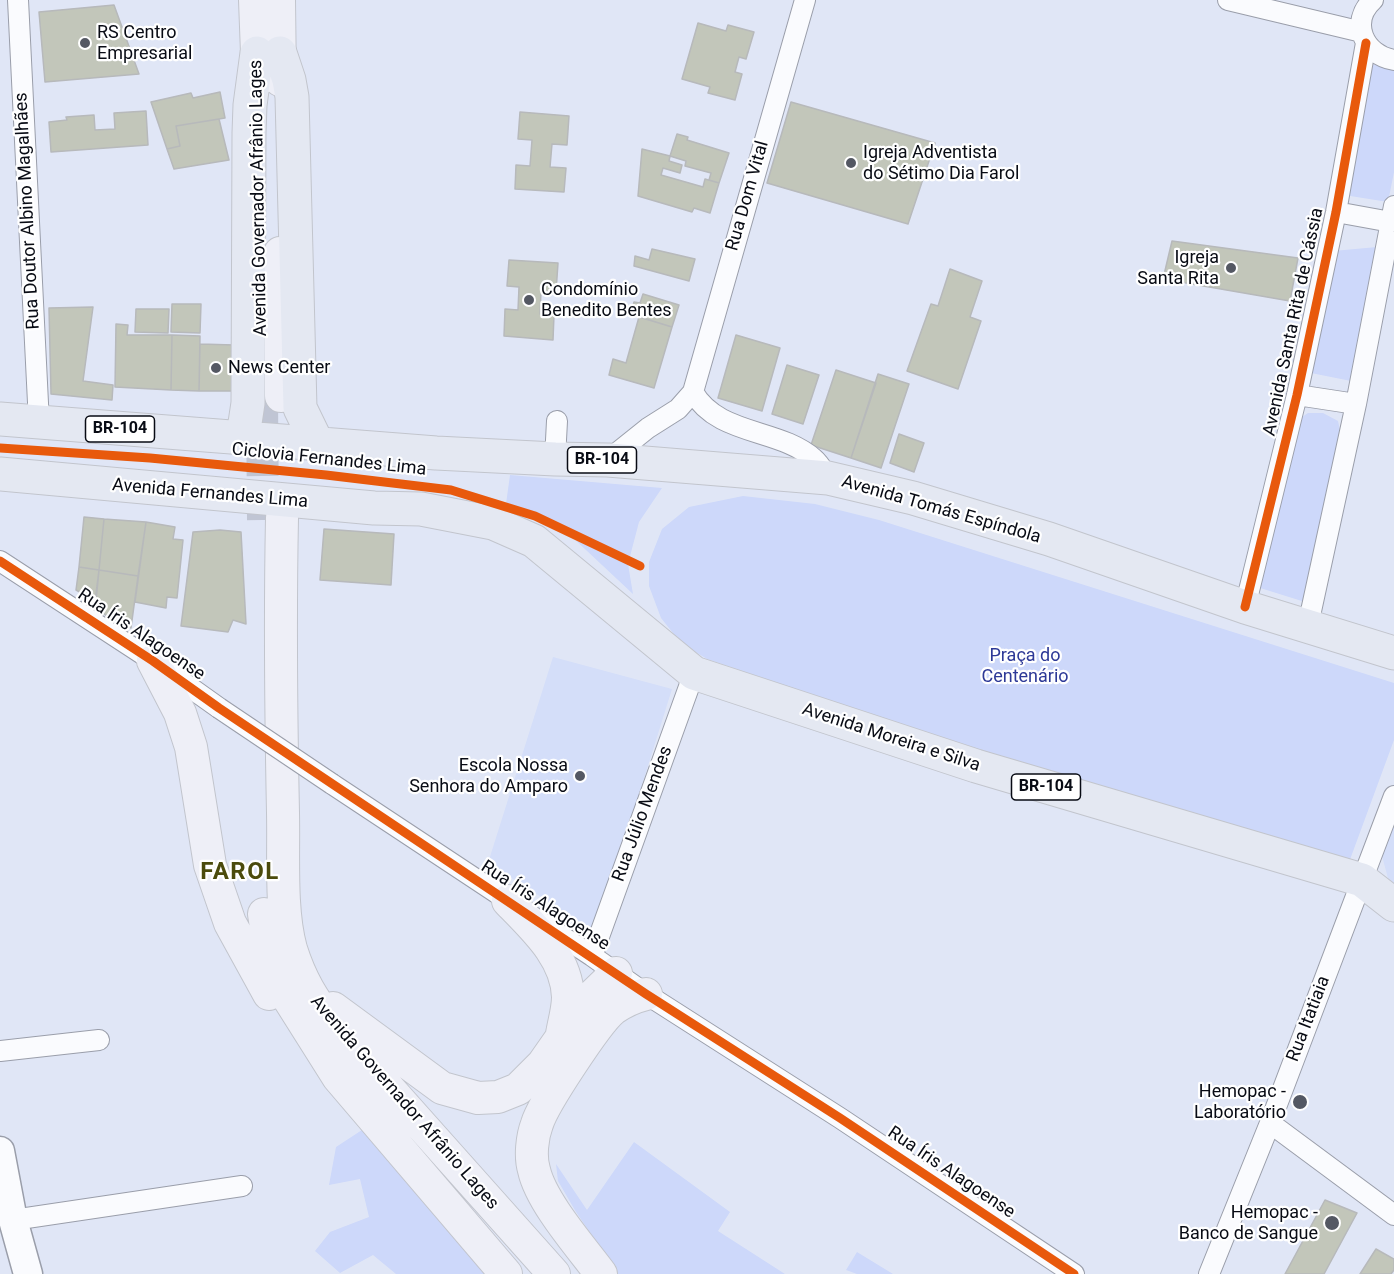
<!DOCTYPE html>
<html>
<head>
<meta charset="utf-8">
<style>
	body { margin:0 }
	canvas { display:block; background:#e0e6f6 }
</style>
</head>
<body>
<canvas width="1394" height="1274"></canvas>
<script>
const context = document.querySelector('canvas').getContext('2d');
context.lineJoin = 'round';
function paint(path, color) { context.fillStyle = color; context.fill(path, 'evenodd'); }
function stroke(path, color, width, dash) { context.strokeStyle = color; context.lineWidth = width; context.lineCap = dash ? 'butt' : 'round'; context.setLineDash(dash || []); context.stroke(path); }
function drawText(font, color, halo, rows, align = 'center') {
  context.font = font + ' Roboto,sans-serif'; context.lineWidth = 4.5; context.setLineDash([]); context.textBaseline = 'middle'; context.strokeStyle = halo; context.fillStyle = color; for (const [text, x, y, turn = 0] of rows) {
    context.save(); context.translate(x, y); context.rotate((+turn || 0) * Math.PI / 180); context.textAlign = isNaN(turn) ? turn : align; if (halo) context.strokeText(text, 0, 0); context.fillText(text, 0, 0); context.restore();
  }
}
paint(new Path2D(`
	M553,657L672,689L596,932L488,863Z
	M1394,825V885L1389,882L1382,856Z`), '#d4def9');
paint(new Path2D(`
	M1394,64V172L1388,202L1344,195L1368,65Z
	M1377,247L1351,381L1311,373L1333,251Z
	M1308,413H1323L1338,421L1341,435L1305,602L1257,587L1296,421Z
	M510,475L662,488L639,522L628,564L633,594L571,536L524,511L506,504Z
	M743,496L815,504L879,520L1394,683V740L1348,865L986,754L707,659L681,643L661,618L649,586V562L662,529L689,507Z
	M362,1130L418,1189L488,1274H396L373,1255L340,1273L315,1251L330,1232L369,1217L360,1179L329,1185L336,1147Z
	M634,1142L730,1212L718,1231L785,1274H618L576,1212L558,1181L556,1164L587,1210Z
	M857,1252L893,1274H857L846,1270Z`), '#cdd8fa');
const building = new Path2D(`
	M114,5L139,74L45,82L39,12Z
	M698,23L726,31L728,25L754,32L746,59L739,57L735,72L742,74L735,100L708,93L710,87L682,79Z
	M220,92L225,118L176,126L180,146L167,149L151,102L191,93L193,98Z
	M791,102L935,143L908,224L767,183Z
	M146,111L148,145L51,152L49,122L67,120L66,117L94,115L95,130L115,129L114,113Z
	M520,112L569,116L567,145L552,144L550,167L566,168L564,192L515,189L516,165L530,166L532,140L518,139Z
	M219,119L229,160L174,169L167,149L180,146L176,126Z
	M677,134L688,137L687,140L729,153L719,183L709,180L711,173L685,166L686,161L670,156Z
	M642,149L670,156L669,161L682,165L680,173L663,168L661,175L703,187L705,179L719,183L710,213L694,208L692,212L638,196Z
	M1172,241L1298,258L1290,301L1163,279Z
	M652,249L695,259L689,281L634,266L635,256L649,260Z
	M509,260L558,263L556,292L541,291L540,314L554,315L553,340L504,336L505,309L518,310L519,287L507,286Z
	M950,269L982,281L970,317L981,321L958,389L907,371L931,304L938,306Z
	M643,294L679,305L672,327L630,314L634,302L640,303Z
	M172,304H201L200,333L171,332Z
	M93,307L83,381L113,385L112,400L51,394L49,308Z
	M136,309H169L168,333L135,332Z
	M639,317L672,327L654,388L609,375L613,359L626,363Z
	M116,324L128,325L127,335H172L171,390L115,387Z
	M172,335L200,336L199,391L171,390Z
	M736,335L780,348L762,411L718,398Z
	M200,344L234,345L233,391H199Z
	M787,365L819,375L803,424L772,414Z
	M836,370L876,383L851,458L811,445Z
	M878,374L909,384L881,468L851,458Z
	M899,434L924,443L914,472L890,463Z
	M84,517L104,519L99,570L79,567Z
	M104,519L146,522L138,576L99,570Z
	M146,522L175,527L173,539L183,540L177,598L167,597L166,608L135,602Z
	M324,529L394,534L391,585L320,580Z
	M220,530L241,532L246,624L233,620L228,632L181,626L193,532Z
	M79,567L99,570L96,601L76,590Z
	M99,570L138,576L131,628L94,609Z
	M1325,1200L1357,1213L1324,1274H1285Z
	M1376,1249L1394,1259V1270L1391,1274H1360Z`);
paint(building, '#c2c6ba');
stroke(building, '#b7b9bb', 1.5);
stroke(new Path2D(`
	M262,396L263,520`), '#c0c5d4', 32, [32, 16]);
const street = new Path2D(`
	M18,0L39,423
	M1228,0L1362,32
	M1373,0C1349,22 1364,55 1394,60
	M1336,212L1391,222
	M693,392C718,436 780,428 814,459C820,464 824,472 828,478
	M1297,395L1356,404
	M555,459L557,421
	M608,460L648,428L678,409L693,392L805,0
	M0,561L153,661L219,708
	M1245,607L1297,395L1336,212L1366,43
	M1308,625L1356,404L1394,206
	M332,784L592,956L646,994L840,1118L1074,1274
	M592,956L694,673
	M0,1051L99,1040
	M1270,1123L1394,1215
	M13,1220L242,1186
	M1209,1274L1270,1123L1394,796`);
const secondary = new Path2D(`
	M0,1151L13,1220L28,1274`);
const primary = new Path2D(`
	M255,0L258,80
	M279,0L280,80
	M280,253L281,396
	M282,518C280,617 281,715 283,813C284,855 280,910 291,949C301,981 313,999 332,1025L554,1274
	M153,661L180,713L191,747L210,865L230,923L269,994
	M508,901C534,928 567,957 568,997C568,1009 564,1022 562,1034
	M264,914L271,958L280,985L338,1077L506,1274
	M333,1008L442,1088L478,1098L498,1097L518,1089L543,1064L587,1001L616,973
	M601,1274C581,1247 541,1202 534,1170C530,1157 532,1137 537,1124C543,1104 597,1022 613,1009C623,1002 634,997 646,994`);
const highway = new Path2D(`
	M280,53L289,80L292,97L300,408L317,443
	M0,419L436,453L555,459L608,460L828,478L913,498L1049,539L1245,607L1394,653
	M240,437L245,423L248,403L249,133L250,105L257,53
	M0,474L374,508L421,509L493,523L534,541L694,673L976,766L1362,880L1394,905`);
stroke(street, '#9a9eaa', 22);
stroke(secondary, '#9a9eaa', 31);
stroke(primary, '#c2c5cd', 34);
stroke(highway, '#c2c5cd', 35);
stroke(street, '#fafbfe', 20);
stroke(secondary, '#fafbfe', 28);
stroke(primary, '#eeeff7', 32);
stroke(highway, '#e4e8f2', 33);
const streetBridge = new Path2D(`
	M219,708L332,784`);
stroke(streetBridge, '#9a9eaa', 22, []);
stroke(streetBridge, '#fafbfe', 20);
stroke(new Path2D(`
	M0,448L150,458L326,475L451,490L535,516L640,566
	M0,561L153,661L219,708L646,994L840,1118L1074,1274
	M1245,607L1297,395L1336,212L1366,43`), '#e8590c', 9);
for (const [x, y, r, color] of [
	[85,43,6,"#545863"],
	[851,163,6,"#545863"],
	[1231,268,6,"#545863"],
	[529,300,6,"#545863"],
	[216,368,6,"#545863"],
	[580,776,6,"#545863"],
	[1300,1102,8,"#545863"],
	[1332,1223,8,"#545863"]
]) { const dot = new Path2D(); dot.arc(x, y, r, 0, 2 * Math.PI); context.fillStyle = color; context.fill(dot); stroke(dot, '#fff', 2); }
for (const [x, y, w] of [
	[120,429,69],
	[602,460,69],
	[1046,787,69]
]) { const box = new Path2D(); box.roundRect(x - w / 2, y - 13, w, 26, 4.5); context.fillStyle = '#fff'; context.fill(box); stroke(box, '#080b14', 1.5); }
drawText('bold 16px', '#080b14', null, [
	["BR-104",120,429],
	["BR-104",602,460],
	["BR-104",1046,787]
]);
drawText('18px', '#080b14', '#fff', [
	["RS Centro",97,33],
	["Empresarial",97,54],
	["Igreja Adventista",863,153],
	["do Sétimo Dia Farol",863,174],
	["Igreja",1219,258,"right"],
	["Santa Rita",1219,279,"right"],
	["Condomínio",541,290],
	["Benedito Bentes",541,311],
	["News Center",228,368],
	["Escola Nossa",568,766,"right"],
	["Senhora do Amparo",568,787,"right"],
	["Hemopac -",1286,1092,"right"],
	["Laboratório",1286,1113,"right"],
	["Hemopac -",1318,1213,"right"],
	["Banco de Sangue",1318,1234,"right"]
], 'left');
drawText('18px', '#080b14', '#fff', [
	["Rua Dom Vital",748,196,-74],
	["Avenida Governador Afrânio Lages",259,198,-91],
	["Rua Doutor Albino Magalhães",28,211,-93],
	["Avenida Santa Rita de Cássia",1294,322,-78],
	["Ciclovia Fernandes Lima",329,460,6],
	["Avenida Fernandes Lima",210,494,5],
	["Avenida Tomás Espíndola",941,510,16],
	["Rua Íris Alagoense",141,635,34],
	["Avenida Moreira e Silva",891,738,18],
	["Rua Júlio Mendes",643,814,-70],
	["Rua Íris Alagoense",545,906,33],
	["Rua Itatiaia",1309,1019,-69],
	["Avenida Governador Afrânio Lages",404,1103,49],
	["Rua Íris Alagoense",951,1173,34]
]);
drawText('18px', '#2d3997', '#fff', [
	["Praça do",1025,656],
	["Centenário",1025,677]
]);
context.letterSpacing = '1.5px';
drawText('bold 24px', '#4b4b0d', '#fff', [
	["FAROL",240,873]
]);
context.letterSpacing = '0px';
</script>
</body>
</html>
